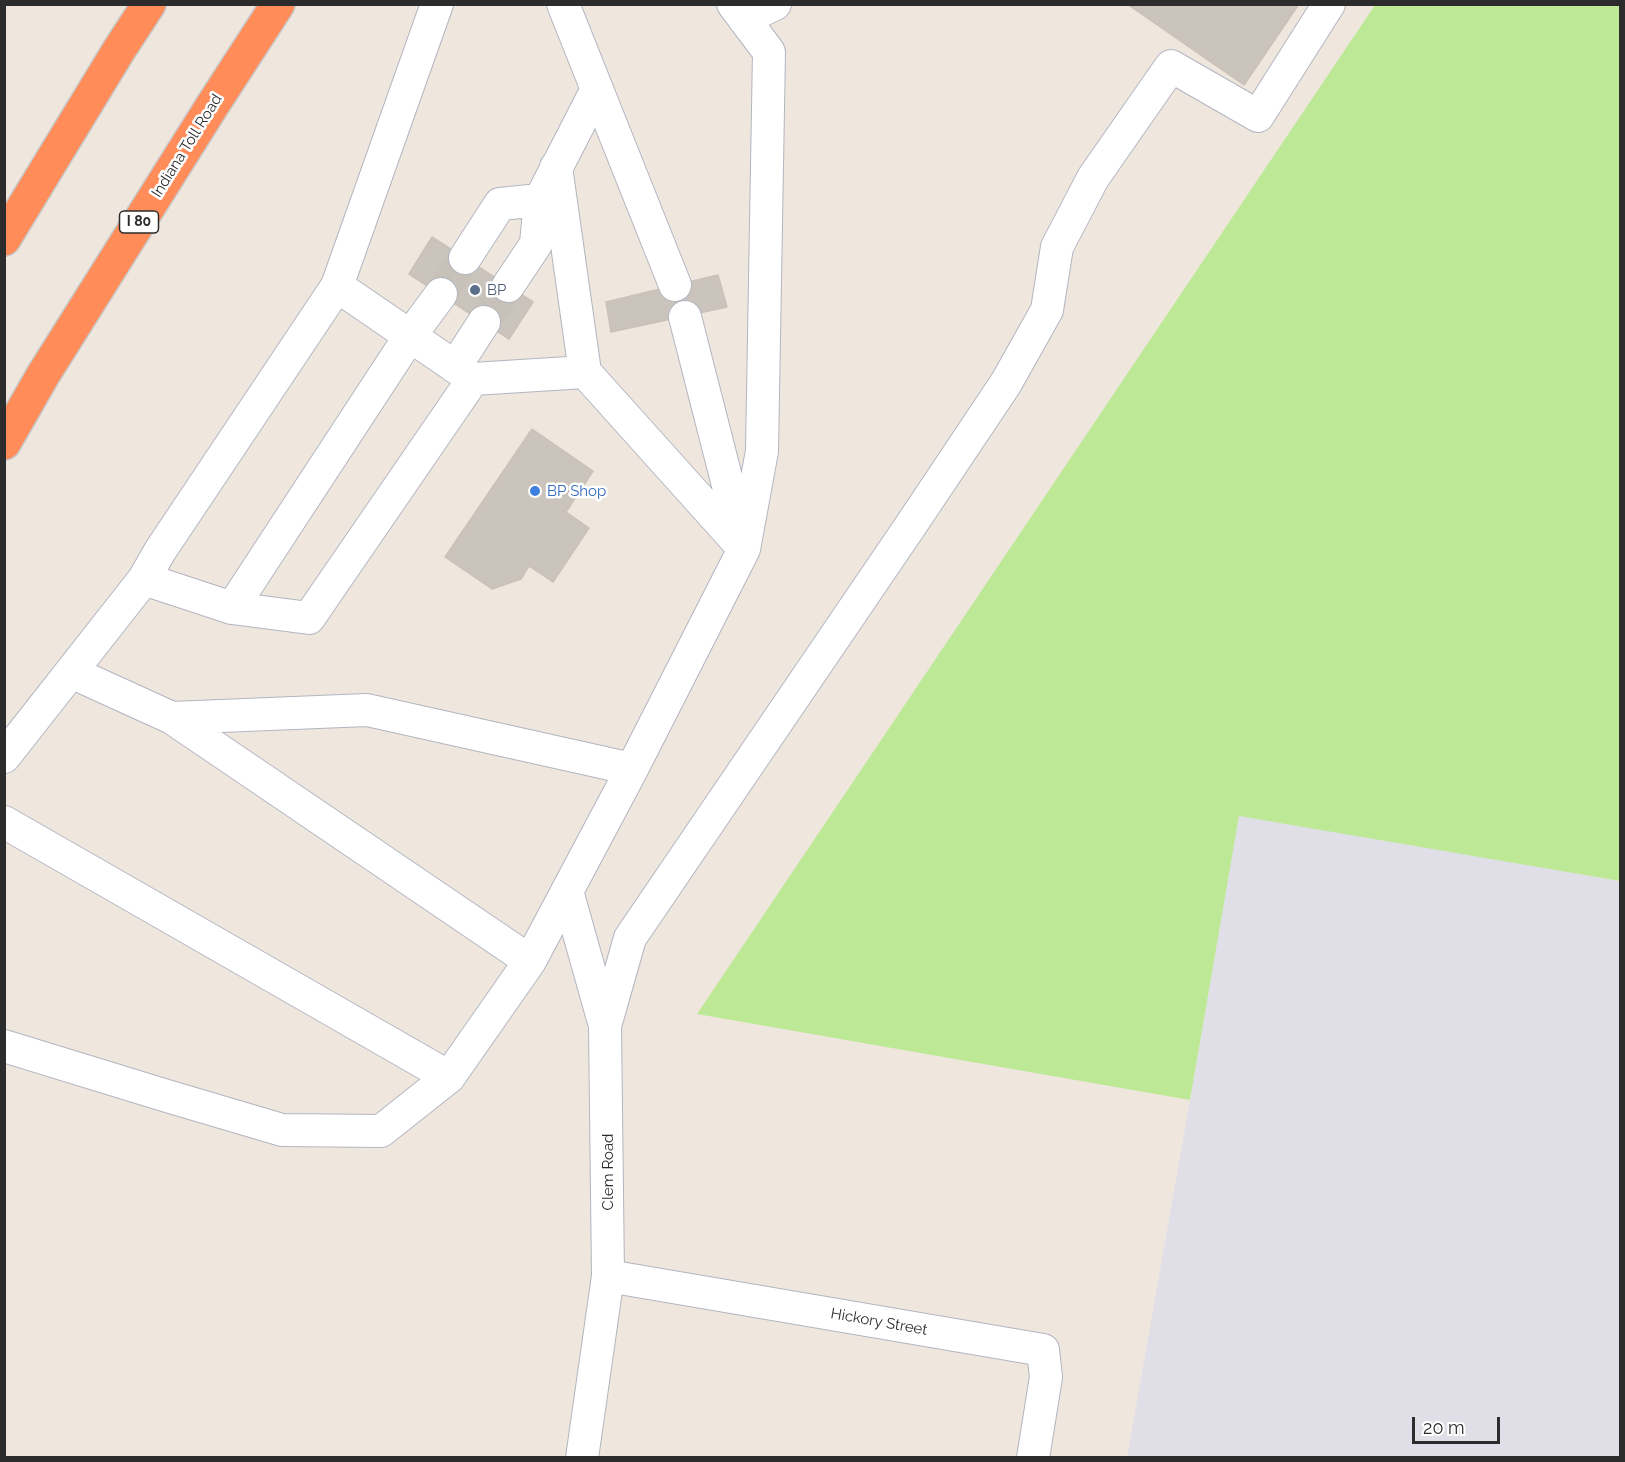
<!DOCTYPE html>
<html>
<head>
<meta charset="utf-8">
<style>
	body { margin:0 }
	#map { position:relative; width:1625px; height:1462px; overflow:hidden; background:#efe6de; font-family:Raleway,sans-serif }
	canvas { display:block }
	.frame { position:absolute; inset:0; border:6px solid #2c2c2c; pointer-events:none }
	.scale { position:absolute; left:1412px; top:1417px; width:88px; height:27px; box-sizing:border-box; border:3px solid #2c2c2c; border-top:0; padding-left:8px; font-size:18px; line-height:21px; white-space:nowrap; color:#2c2c2c; -webkit-text-stroke:4px #fff; paint-order:stroke }
</style>
</head>
<body>
<div id="map">
<canvas width="1625" height="1462"></canvas>
<div class="frame"></div>
<div class="scale">20 m</div>
</div>
<script>
const context = document.querySelector('canvas').getContext('2d');
context.lineJoin = 'round';
function paint(path, color) { context.fillStyle = color; context.fill(path, 'evenodd'); }
function stroke(path, color, width, dash) { context.strokeStyle = color; context.lineWidth = width; context.lineCap = dash ? 'butt' : 'round'; context.setLineDash(dash || []); context.stroke(path); }
function drawText(font, color, halo, rows, align = 'center') {
  context.font = font + ' Raleway,sans-serif'; context.lineWidth = 5; context.setLineDash([]); context.textBaseline = 'middle'; context.strokeStyle = halo; context.fillStyle = color; for (const [text, x, y, turn = 0] of rows) {
    context.save(); context.translate(x, y); context.rotate((+turn || 0) * Math.PI / 180); context.textAlign = isNaN(turn) ? turn : align; if (halo) context.strokeText(text, 0, 0); context.fillText(text, 0, 0); context.restore();
  }
}
paint(new Path2D(`
	M1239,815L1620,881V1457L1127,1458L1190,1100Z`), '#e0dfe7');
paint(new Path2D(`
	M1375,5H1620V881L1239,816L1190,1100L697,1014Z`), '#bde997');
const building = new Path2D(`
	M1127,4H1299L1244,85Z
	M432,237L533,302L509,339L409,274Z
	M718,275L727,307L611,332L606,302Z
	M532,429L593,471L566,512L589,528L553,582L529,566L521,579L492,589L445,557Z`);
paint(building, '#cac4bc');
stroke(building, '#cbc1b7', 1.5);
stroke(new Path2D(`
	M441,294L465,258
	M484,322L508,286`), '#c8c1ba', 32, [32, 16]);
const minor = new Path2D(`
	M563,4L675,285
	M744,19L775,4
	M556,167L585,372L744,549
	M465,258L500,204L540,200
	M508,286L536,244L540,200L597,89
	M685,317L742,540
	M455,367L484,322
	M473,379L585,372
	M144,579L232,608L309,618L473,379L337,286
	M232,608L410,336L441,294
	M71,672L172,718L530,961
	M172,718L367,710L632,769
	M4,757L144,579L160,551L337,286L437,4
	M4,822L449,1077
	M567,891L605,1026L608,1276L582,1458
	M605,1026L630,938L911,525L1006,383L1047,310L1057,247L1093,178L1171,66L1258,116L1329,4
	M4,1046L167,1096L282,1130L381,1131L449,1077L530,961L632,769L744,549L762,451L769,52L733,4
	M608,1276L1043,1350L1046,1377L1033,1458`);
const highway = new Path2D(`
	M4,239L119,50L149,4
	M4,443L43,375L212,106L278,4`);
stroke(minor, '#b2b6c1', 34);
stroke(highway, '#c8c8c8', 36);
stroke(minor, '#fff', 32);
stroke(highway, '#ff8c59', 33);
for (const [x, y, r, color] of [
	[475,290,6,"#5c6f8a"],
	[535,491,6,"#3f7fe0"]
]) { const dot = new Path2D(); dot.arc(x, y, r, 0, 2 * Math.PI); context.fillStyle = color; context.fill(dot); stroke(dot, '#fff', 2); }
for (const [x, y, w] of [
	[139,222,39]
]) { const box = new Path2D(); box.roundRect(x - w / 2, y - 11, w, 22, 4.5); context.fillStyle = '#fff'; context.fill(box); stroke(box, '#2c2c2c', 1.5); }
drawText('bold 14px', '#2c2c2c', null, [
	["I 80",139,222]
]);
drawText('15px', '#2c2c2c', '#fff', [
	["Indiana Toll Road",187,146,-58],
	["Clem Road",608,1172,-90],
	["Hickory Street",879,1322,10]
]);
drawText('15px', '#4e5e75', '#fff', [
	["BP",487,290]
], 'left');
drawText('15px', '#366cbe', '#fff', [
	["BP Shop",547,491]
], 'left');
</script>
</body>
</html>
